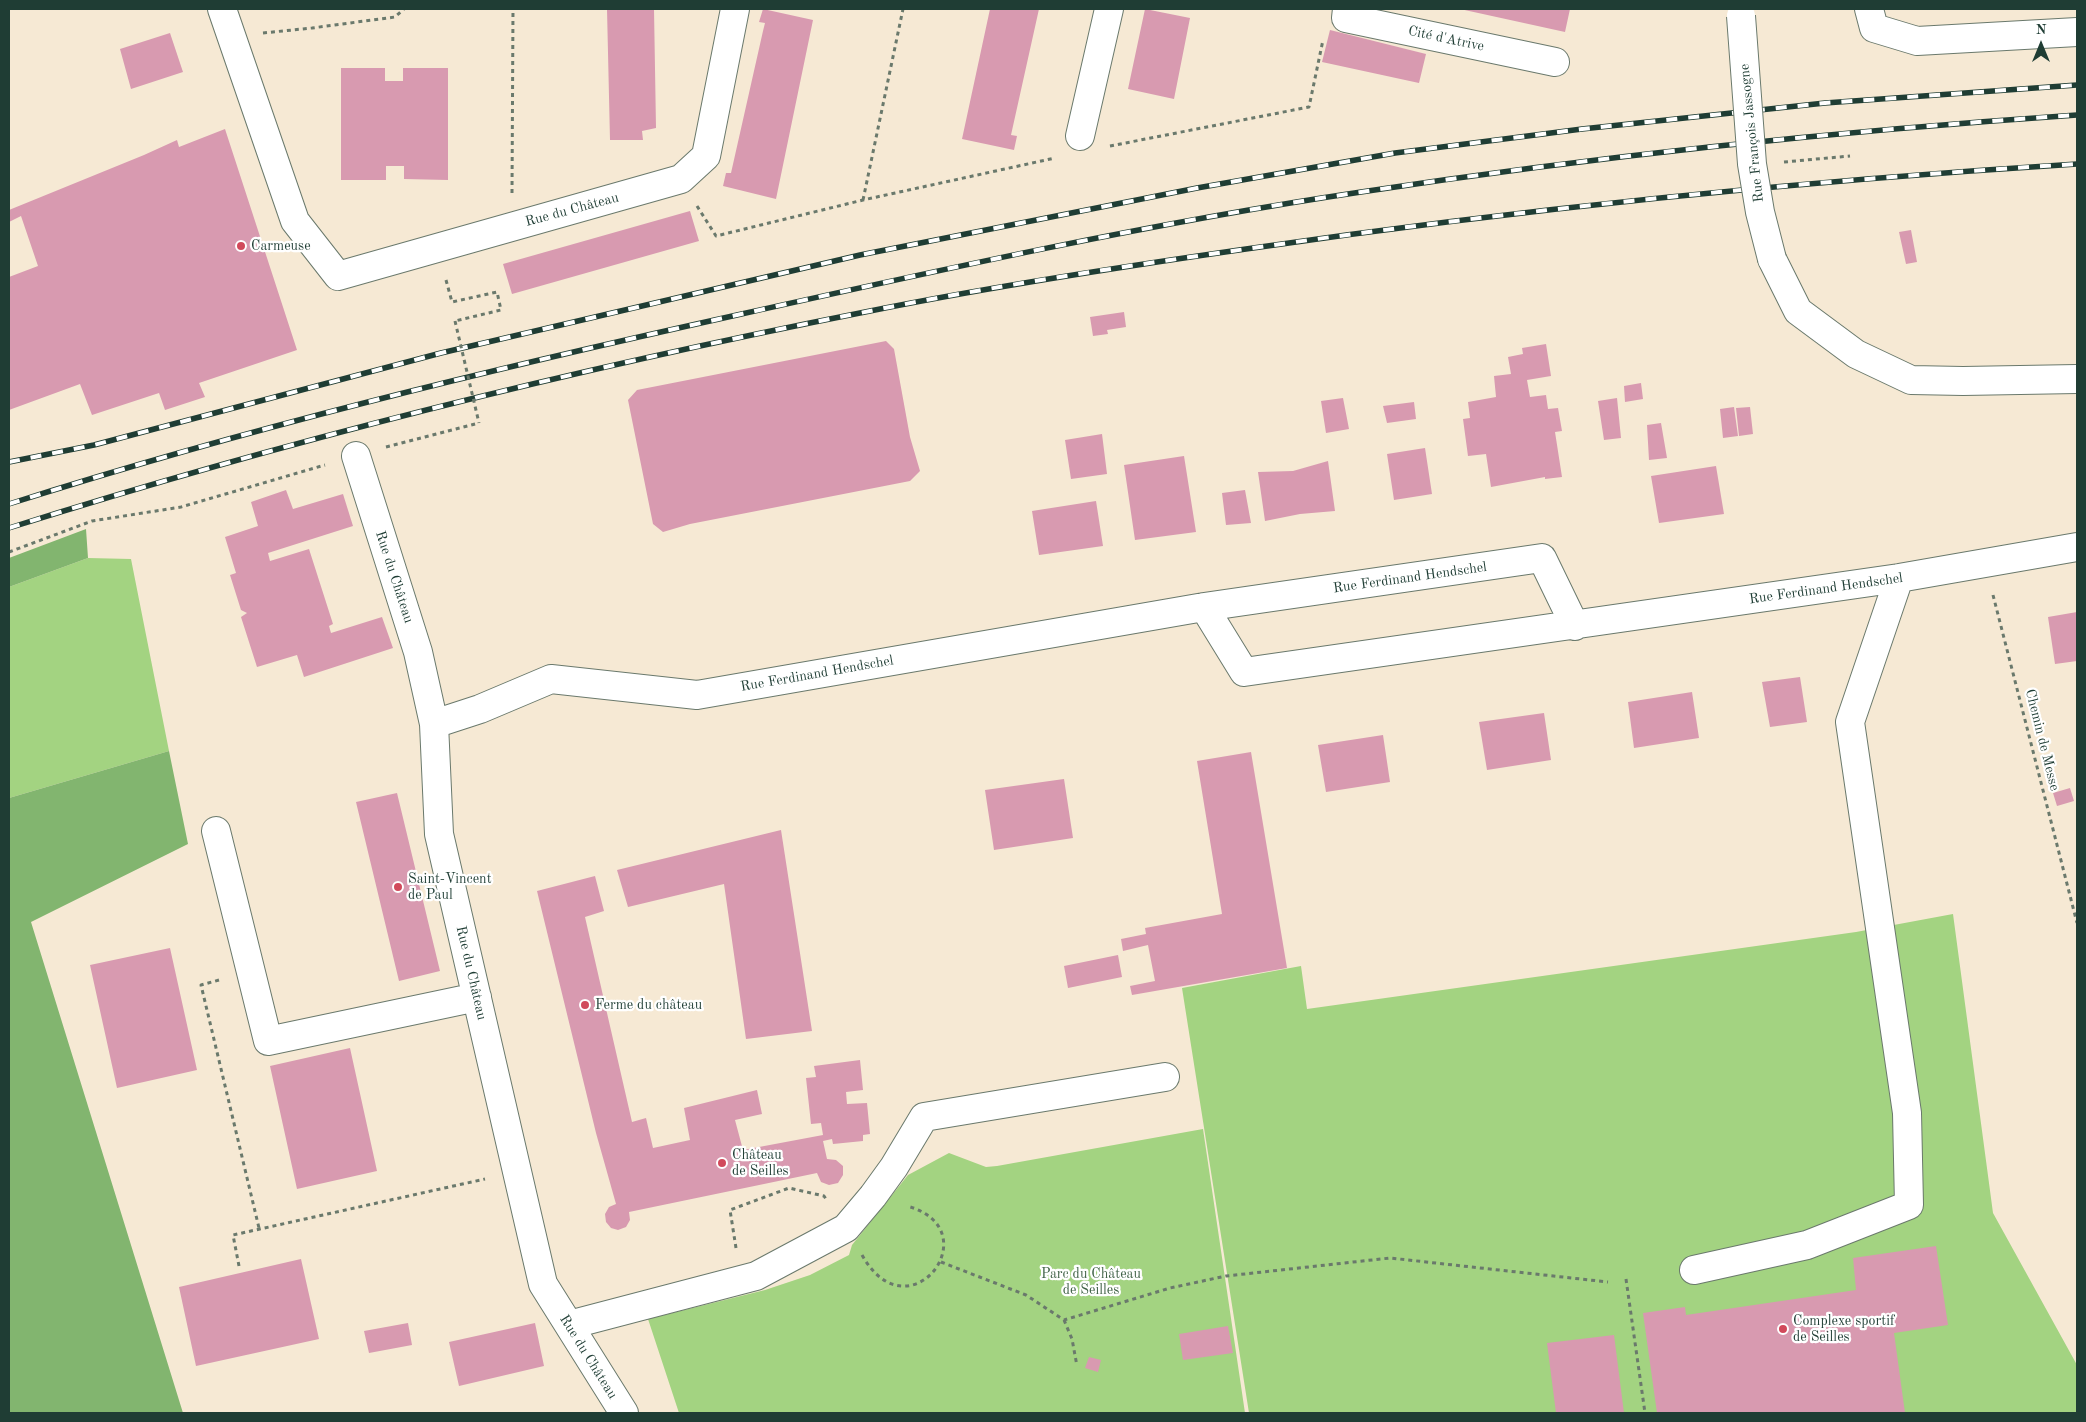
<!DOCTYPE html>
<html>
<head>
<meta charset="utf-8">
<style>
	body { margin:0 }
	#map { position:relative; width:2086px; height:1422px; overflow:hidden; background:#f6e9d4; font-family:"Old Standard TT",serif }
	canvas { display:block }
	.frame { position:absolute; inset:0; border:10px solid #1f3d34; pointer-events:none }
	.north { position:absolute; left:2016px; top:20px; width:50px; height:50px; -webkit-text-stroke:4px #fff; paint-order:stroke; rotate:0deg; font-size:14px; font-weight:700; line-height:20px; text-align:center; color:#1f3d34 }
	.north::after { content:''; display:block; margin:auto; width:18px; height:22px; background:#1f3d34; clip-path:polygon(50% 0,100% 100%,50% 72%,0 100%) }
</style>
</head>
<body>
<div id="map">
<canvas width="2086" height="1422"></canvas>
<div class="frame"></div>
<div class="north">N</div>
</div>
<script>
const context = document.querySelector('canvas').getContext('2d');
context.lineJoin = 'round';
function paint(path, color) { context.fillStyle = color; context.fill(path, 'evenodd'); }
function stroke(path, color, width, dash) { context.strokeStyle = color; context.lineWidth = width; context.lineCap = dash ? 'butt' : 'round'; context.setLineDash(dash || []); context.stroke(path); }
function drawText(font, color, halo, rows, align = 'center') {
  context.font = font + ' "Old Standard TT",serif'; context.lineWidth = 4.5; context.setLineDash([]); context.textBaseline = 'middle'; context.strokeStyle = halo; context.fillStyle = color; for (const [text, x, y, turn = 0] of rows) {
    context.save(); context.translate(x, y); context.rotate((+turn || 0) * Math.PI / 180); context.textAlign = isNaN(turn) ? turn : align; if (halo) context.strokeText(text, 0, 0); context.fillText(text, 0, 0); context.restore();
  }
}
paint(new Path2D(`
	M88,558L131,559L169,751L9,798V587Z
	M1953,914L1993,1213L2077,1365V1413H1249L1182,988L1301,966L1307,1009L1856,932Z
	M1203,1129L1245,1413H679L648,1319L765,1290L810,1275L849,1255L852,1245L908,1175L949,1153L986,1167L997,1166Z`), '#a3d381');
paint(new Path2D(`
	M86,529L88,558L9,587V558Z
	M169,751L188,844L31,922L183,1413H9V798Z`), '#82b56f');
paint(new Path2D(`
	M607,9H654L656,128L642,131L643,140H610Z
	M763,9L813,20L776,199L723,186L726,173H731L763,31L765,23L759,22Z
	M990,9H1039L1011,135L1017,136L1014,150L962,139Z
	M1145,9L1190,18L1174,99L1128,89Z
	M1460,9H1570L1565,32Z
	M1330,30L1426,54L1419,83L1322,62Z
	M170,33L183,72L131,89L120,49Z
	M341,68H385V81H403V68H448V180L404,179V166H386V180H341Z
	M225,129L297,350L199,383L205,397L165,410L159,393L92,415L80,384L9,410V277L38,266L21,216L9,222V210L144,155L177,140L179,147Z
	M690,211L699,241L512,294L503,264Z
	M1911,230L1917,262L1906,264L1899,232Z
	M1124,312L1126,327L1107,330L1108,334L1093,336L1090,317Z
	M886,341L894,349L910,437L920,471L910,481L690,524L663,532L653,524L628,400L637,390Z
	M1546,344L1551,376L1527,380L1530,397L1546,395L1548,409L1558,408L1562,431L1555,432L1562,477L1545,479V477L1491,487L1486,454L1468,456L1463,419L1470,418L1468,402L1496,397L1494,376L1511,374L1508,357L1523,354L1522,348Z
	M1641,383L1643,399L1625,402L1624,386Z
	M1343,398L1349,429L1326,433L1321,401Z
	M1617,398L1621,438L1604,440L1598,401Z
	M1414,402L1416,419L1387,423L1383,406Z
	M1734,407L1738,436L1723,438L1720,409Z
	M1750,407L1753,434L1739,436L1736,408Z
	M1661,423L1667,458L1649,460L1647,425Z
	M1102,434L1107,474L1071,479L1065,440Z
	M1425,448L1432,494L1394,500L1387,454Z
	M1184,456L1196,532L1135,540L1124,465Z
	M1328,461L1335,511L1300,514L1265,521L1258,472L1293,471Z
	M1716,466L1724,514L1659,523L1651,476Z
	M286,490L293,509L343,494L353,526L268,553L270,561L309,549L333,624L329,626L331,633L382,617L393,648L304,677L297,655L257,667L241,617L247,613L241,610L230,575L236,573L225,537L258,526L251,502Z
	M1245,490L1251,523L1226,525L1222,493Z
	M1096,501L1103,546L1039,555L1032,511Z
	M2077,612V661L2055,664L2048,617Z
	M1800,677L1807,722L1770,727L1762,682Z
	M1692,692L1699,738L1634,748L1628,702Z
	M1544,713L1551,760L1487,770L1479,722Z
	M1383,735L1390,782L1326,792L1318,745Z
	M1251,752L1287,968L1132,995L1130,986L1155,981L1148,945L1123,951L1121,939L1146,934L1145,928L1222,914L1197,761Z
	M1064,779L1073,838L994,850L985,790Z
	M2070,788L2074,801L2057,806L2053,793Z
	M397,793L440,971L399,981L356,802Z
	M781,830L812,1031L746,1039L724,884L628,907L617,870Z
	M595,876L604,911L585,917L632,1122L646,1118L653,1148L690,1140L684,1108L757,1090L762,1114L735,1120L743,1150L823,1135L821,1123L811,1124L806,1078L816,1077L814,1066L860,1060L863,1090L846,1092L847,1104L867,1103L870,1134L863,1135V1141L833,1144L832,1139L823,1141L827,1159L836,1160L843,1166V1175L838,1183L829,1185L821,1182L817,1173L629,1212L630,1220L626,1227L618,1230L611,1228L606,1222L605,1214L609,1207L616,1204L596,1133L537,891Z
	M170,948L197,1070L117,1088L90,965Z
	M1118,955L1122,977L1068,988L1064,966Z
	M350,1048L377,1171L297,1189L270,1066Z
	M1936,1246L1948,1325L1894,1333L1905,1413H1657L1643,1313L1685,1307L1686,1315L1856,1290L1853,1258Z
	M301,1259L319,1339L196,1366L179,1287Z
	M408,1323L412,1345L369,1353L364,1331Z
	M535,1323L544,1366L459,1386L449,1342Z
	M1228,1326L1233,1353L1183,1360L1179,1334Z
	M1614,1335L1624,1413H1556L1547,1343Z
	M1089,1357L1101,1360L1098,1372L1085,1368Z`), '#d89ab0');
const minor = new Path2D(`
	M222,9L295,221L338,276L681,179L706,156L735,9
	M1347,9L1346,18L1555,62
	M1869,9L1874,28L1917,41L2077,32
	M1080,136L1109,9
	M1772,259L1798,311L1856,354L1911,380L1963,381L2077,379
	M356,456L418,652L434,724L439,834L543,1284L624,1413
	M1204,607L1244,672L1899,578L2077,547
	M434,724L480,709L551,679L697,695L1204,607L1542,558L1575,626
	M216,831L268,1041L477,997
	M1694,1270L1807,1245L1909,1205L1907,1113L1850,722L1899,578
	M569,1325L756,1276L846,1228L873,1196L894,1167L924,1117L1165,1077`);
stroke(minor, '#6a796c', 30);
stroke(new Path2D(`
	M263,33L312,28L395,17L404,9
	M1110,146L1309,107L1323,40
	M1784,162L1850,156
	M512,193L513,9
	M863,200L903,9
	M697,206L716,236L863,200L1055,158
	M446,280L452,302L497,292L501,310L455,321
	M386,447L479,423
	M9,552L92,521L181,507L325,465
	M1993,595L2077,923
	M219,980L201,985L259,1228
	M736,1248L730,1210L789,1188L824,1196L826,1199
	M862,1255C909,1339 992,1229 907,1206
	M941,1262L1026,1295L1064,1320L1170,1288L1226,1276L1390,1258L1608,1282
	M239,1266L233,1235L485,1179
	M1626,1279L1645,1413
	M1064,1320L1072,1339L1077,1366`), '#6a796c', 3, [4, 4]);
stroke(minor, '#fff', 28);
const rail = new Path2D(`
	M9,462L94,445L441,353L860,255L1197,188L1395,153L1582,129L1825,103L2077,85
	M9,504C248,428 492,369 737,315C944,269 1151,223 1361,192C1599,156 1837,131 2077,115
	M9,528C291,439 579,368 870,311C994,286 1120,267 1246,249C1522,209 1799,181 2077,164`);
stroke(rail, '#1f3d34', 5.5);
stroke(rail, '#fff', 4, [11]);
const minorBridge = new Path2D(`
	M1741,16L1752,164L1760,212L1772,259`);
stroke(minorBridge, '#6a796c', 30, []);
stroke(new Path2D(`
	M455,321L479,423`), '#6a796c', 3, [4, 4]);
stroke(minorBridge, '#fff', 28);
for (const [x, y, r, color] of [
	[241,246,5,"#d1495b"],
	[398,887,5,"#d1495b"],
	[585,1005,5,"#d1495b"],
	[722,1163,5,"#d1495b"],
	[1783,1329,5,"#d1495b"]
]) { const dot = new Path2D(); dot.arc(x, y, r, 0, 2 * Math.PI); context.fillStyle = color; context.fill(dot); stroke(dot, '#fff', 2); }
drawText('14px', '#1f3d34', '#fff', [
	["Cité d'Atrive",1446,39,12],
	["Rue François Jassogne",1752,133,-96],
	["Rue du Château",572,210,-15],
	["Rue du Château",394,577,72],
	["Rue Ferdinand Hendschel",1410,578,-8],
	["Rue Ferdinand Hendschel",1826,589,-8],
	["Rue Ferdinand Hendschel",817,674,-10],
	["Chemin de Messe",2042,740,76],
	["Rue du Château",471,973,77],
	["Rue du Château",588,1357,58]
]);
drawText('14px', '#1f3d34', '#fff', [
	["Carmeuse",251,246],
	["Saint-Vincent",408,879],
	["de Paul",408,895],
	["Ferme du château",595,1005],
	["Château",732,1155],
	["de Seilles",732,1171],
	["Complexe sportif",1793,1321],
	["de Seilles",1793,1337]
], 'left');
drawText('14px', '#406247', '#fff', [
	["Parc du Château",1091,1274],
	["de Seilles",1091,1290]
]);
</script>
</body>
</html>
